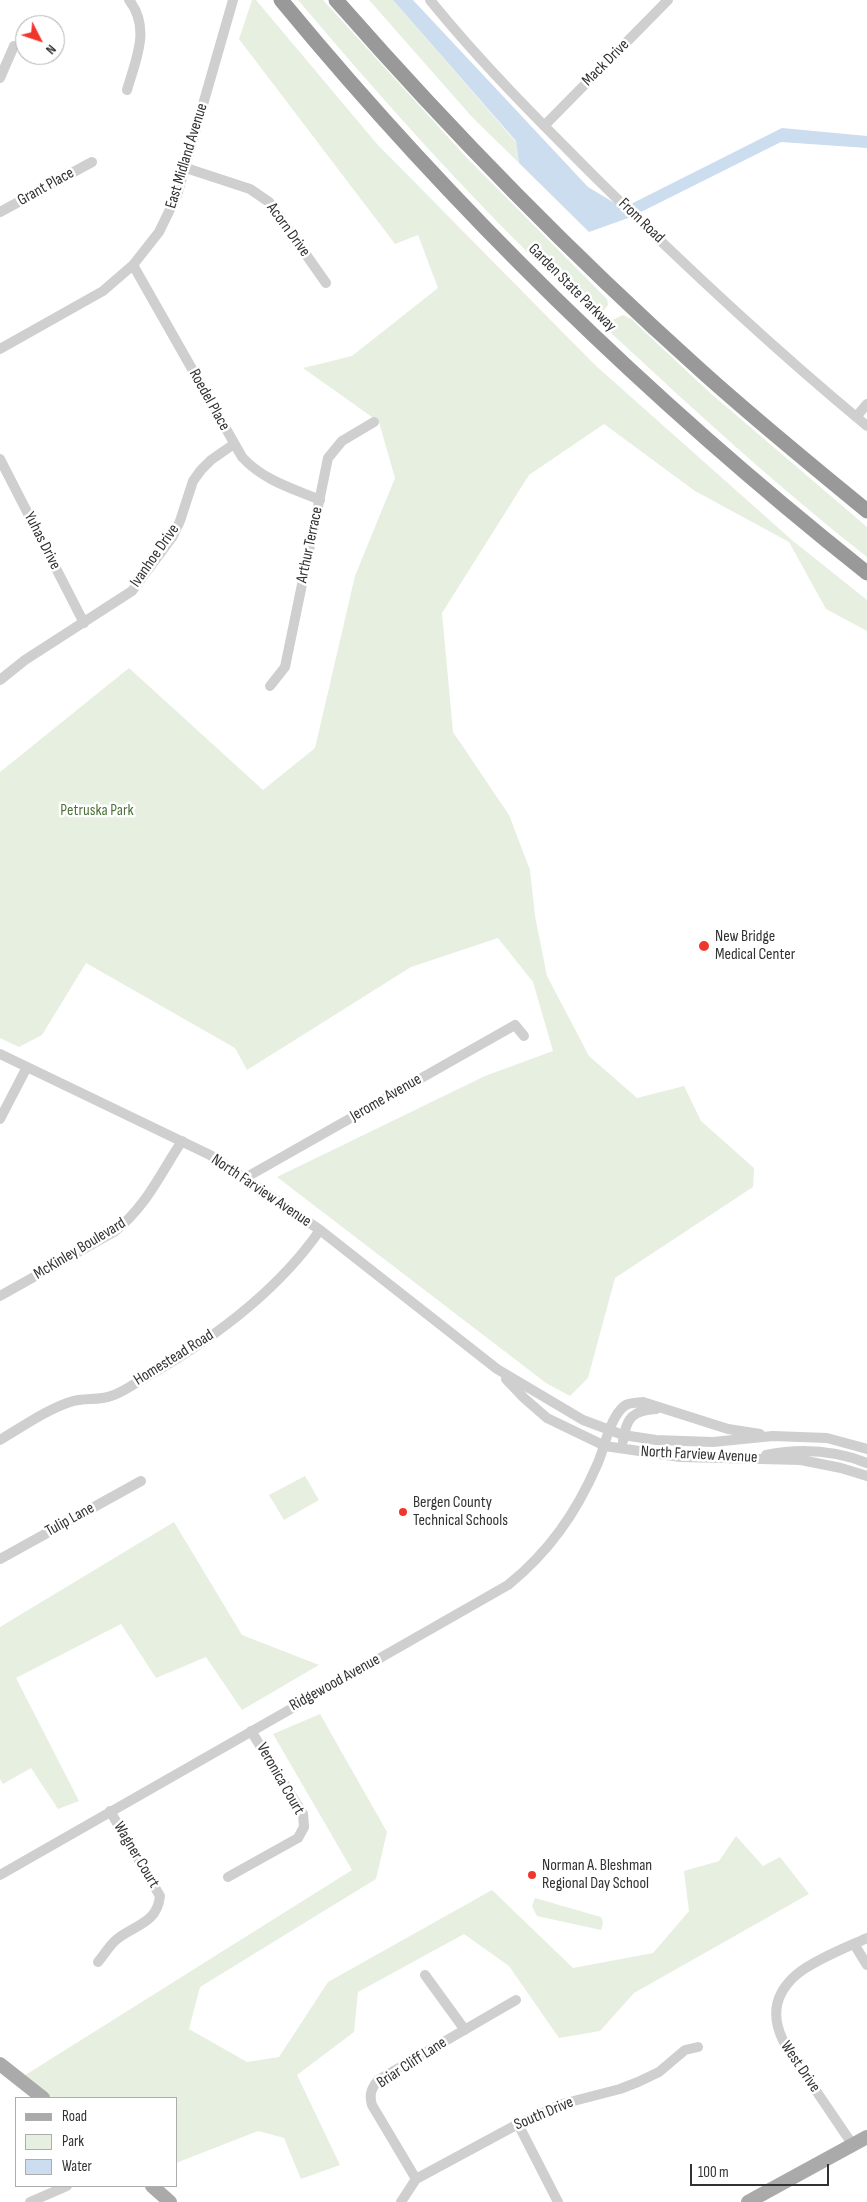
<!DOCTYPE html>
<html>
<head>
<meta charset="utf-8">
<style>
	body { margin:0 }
	#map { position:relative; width:867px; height:2202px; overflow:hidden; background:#fff; font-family:"Sofia Sans Condensed",sans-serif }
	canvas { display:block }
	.legend { position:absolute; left:15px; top:2097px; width:162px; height:90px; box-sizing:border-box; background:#fff; border:1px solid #adadad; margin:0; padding:6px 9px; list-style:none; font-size:15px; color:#323232 }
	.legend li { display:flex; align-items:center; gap:10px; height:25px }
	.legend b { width:25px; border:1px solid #adadad }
	.north { position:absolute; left:15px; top:15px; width:50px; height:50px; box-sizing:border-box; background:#fff; border:1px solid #adadad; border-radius:50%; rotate:131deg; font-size:14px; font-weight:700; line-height:20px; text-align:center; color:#323232 }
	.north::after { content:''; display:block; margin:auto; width:18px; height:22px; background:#f0372e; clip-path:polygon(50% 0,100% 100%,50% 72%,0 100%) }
	.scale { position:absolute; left:690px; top:2164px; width:139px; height:22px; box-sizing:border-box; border:2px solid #323232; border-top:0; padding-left:6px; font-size:15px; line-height:18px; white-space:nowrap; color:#323232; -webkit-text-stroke:4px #fff; paint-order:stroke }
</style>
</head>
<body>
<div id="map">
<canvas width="867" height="2202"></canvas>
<ul class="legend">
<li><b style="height:6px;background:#aaa"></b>Road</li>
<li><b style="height:14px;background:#e6efe0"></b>Park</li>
<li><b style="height:14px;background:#ccddef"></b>Water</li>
</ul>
<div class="north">N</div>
<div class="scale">100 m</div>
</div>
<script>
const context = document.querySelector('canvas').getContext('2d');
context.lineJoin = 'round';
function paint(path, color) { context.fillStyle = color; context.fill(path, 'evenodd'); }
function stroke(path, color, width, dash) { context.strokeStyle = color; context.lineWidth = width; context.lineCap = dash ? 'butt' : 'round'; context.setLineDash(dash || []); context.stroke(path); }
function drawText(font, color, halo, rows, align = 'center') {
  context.font = font + ' "Sofia Sans Condensed",sans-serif'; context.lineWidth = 5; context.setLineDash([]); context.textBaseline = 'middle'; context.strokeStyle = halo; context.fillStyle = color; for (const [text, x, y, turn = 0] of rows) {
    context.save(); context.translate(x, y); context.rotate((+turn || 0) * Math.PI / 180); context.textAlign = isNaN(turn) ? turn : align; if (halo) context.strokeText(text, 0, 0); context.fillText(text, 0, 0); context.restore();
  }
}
paint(new Path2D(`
	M252,0H256L377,144L595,365L793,541L867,600V631L826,609L789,542L695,491L604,424L529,475L442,613L453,732L509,815L530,870L535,916L547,976L589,1056L637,1098L684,1086L701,1121L754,1168L753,1187L615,1278L588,1378L570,1396L546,1383L277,1177L485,1076L553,1051L533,982L498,938L411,967L247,1070L235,1048L86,963L42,1035L19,1047L0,1038V772L129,668L263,790L315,748L355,576L395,478L379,422L303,368L352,356L438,288L418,235L395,244L239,39Z
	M298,0H323L468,159L607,299L608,305L601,314L593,315C487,217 391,110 298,0Z
	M369,0H393L516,142L519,163L472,117Z
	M623,315L631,319L708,391L867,527V557C778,487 694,410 611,333L609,326L612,320Z
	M305,1476L319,1500L284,1520L269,1495Z
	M174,1522L242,1635L319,1665L242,1710L206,1657L156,1678L121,1624L16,1678L79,1801L58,1809L31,1768L3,1784L0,1779V1627Z
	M320,1714L387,1832L376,1879L200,1987L189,2029L247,2062L279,2057L328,1982L492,1890L573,1968L653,1953L689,1911L684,1871L719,1861L736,1836L763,1866L780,1857L809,1894L634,1993L600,2031L559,2038L509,1966L464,1934L358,1992L354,2032L297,2075L340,2165L301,2179L284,2138L258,2131L176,2163V2098H44L19,2079L352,1870L273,1734Z
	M535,1898L601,1917L603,1923L601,1930L537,1916L532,1906Z`), '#e6efe0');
paint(new Path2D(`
	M393,0H413L588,187L623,208L782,128L867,136V148L781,142L631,217L589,232L519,163L516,141Z`), '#ccddef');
stroke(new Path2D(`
	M430,0C482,64 540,122 598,180C685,266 774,349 867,426
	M0,78L14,46
	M127,90C136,59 151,28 129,0
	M544,126L668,0
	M186,168L250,189L269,202L326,283
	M0,212L92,162
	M133,265L242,457C263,480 291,488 320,500
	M0,349L103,291L133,265L159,232L177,195L233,0
	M856,417L867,404
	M0,459L84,623
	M0,680L25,660L132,591L173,536L180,521L193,481L201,470L211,460L234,444
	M270,686L285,667L328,458L342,441L374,422
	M0,1054L210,1155L320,1230L497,1369L583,1420L623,1435L656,1440L713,1442L773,1436L827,1438L867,1449
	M0,1119L27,1067
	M245,1178L515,1025L524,1036
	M0,1296L114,1232C146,1207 160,1174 182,1141
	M506,1379L524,1398L547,1418L605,1446L680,1457L801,1460L841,1468L867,1476
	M0,1440C22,1427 46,1410 70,1402C84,1397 98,1401 111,1396C124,1392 136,1382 148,1376C213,1339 277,1292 320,1230
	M623,1441C626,1418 633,1410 656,1409
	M766,1455C800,1448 834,1450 867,1463
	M0,1559L141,1481
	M0,1875L508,1585C549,1552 576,1513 597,1465C605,1447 608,1424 621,1409C627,1402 635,1403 643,1402L728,1429L760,1434
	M228,1877L298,1838L304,1827L303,1814L251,1731
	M854,1944L867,1965
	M98,1962C104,1955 109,1946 116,1940C134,1925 157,1924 160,1896L110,1811
	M425,1975L465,2030
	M518,2124L558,2202
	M853,2145C839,2125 826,2105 812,2085C788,2051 754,2012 796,1975C812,1961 847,1947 867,1938
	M416,2179L372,2105C369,2095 371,2089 378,2080L516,2000
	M30,2202L67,2186
	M401,2202L416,2179L518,2124L562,2104L620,2089L638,2082L659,2072L685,2050L698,2047`), '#cfcfcf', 10);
stroke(new Path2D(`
	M0,2064L43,2098
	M152,2186L170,2202
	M748,2202L867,2137`), '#aaa', 14);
stroke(new Path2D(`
	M281,0C455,211 653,403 867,573
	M336,0C449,129 569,252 697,367C752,417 810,464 867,511`), '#999', 15);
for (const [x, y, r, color] of [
	[704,946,6,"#f0372e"],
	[403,1512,5,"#f0372e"],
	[532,1875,5,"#f0372e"]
]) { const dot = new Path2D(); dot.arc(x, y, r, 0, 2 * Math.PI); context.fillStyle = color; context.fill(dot); stroke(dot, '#fff', 2); }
drawText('16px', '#323232', '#fff', [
	["Mack Drive",606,63,-45],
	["East Midland Avenue",187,156,-73],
	["Grant Place",46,187,-29],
	["From Road",641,221,44],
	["Acorn Drive",288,230,54],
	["Garden State Parkway",572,288,45],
	["Roedel Place",209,400,61],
	["Yuhas Drive",42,541,63],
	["Arthur Terrace",310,545,-78],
	["Ivanhoe Drive",155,556,-55],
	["Jerome Avenue",386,1098,-30],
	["North Farview Avenue",261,1191,34],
	["McKinley Boulevard",80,1249,-31],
	["Homestead Road",174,1358,-32],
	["North Farview Avenue",699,1455,3],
	["Tulip Lane",70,1520,-29],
	["Ridgewood Avenue",335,1683,-29],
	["Veronica Court",280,1779,60],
	["Wagner Court",136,1855,59],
	["Briar Cliff Lane",412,2063,-33],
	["West Drive",800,2067,56],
	["South Drive",544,2114,-23]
]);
drawText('16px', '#4e723c', '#fff', [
	["Petruska Park",97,811]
]);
drawText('16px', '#323232', '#fff', [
	["New Bridge",715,937],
	["Medical Center",715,955],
	["Bergen County",413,1503],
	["Technical Schools",413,1521],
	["Norman A. Bleshman",542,1866],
	["Regional Day School",542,1884]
], 'left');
</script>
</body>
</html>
